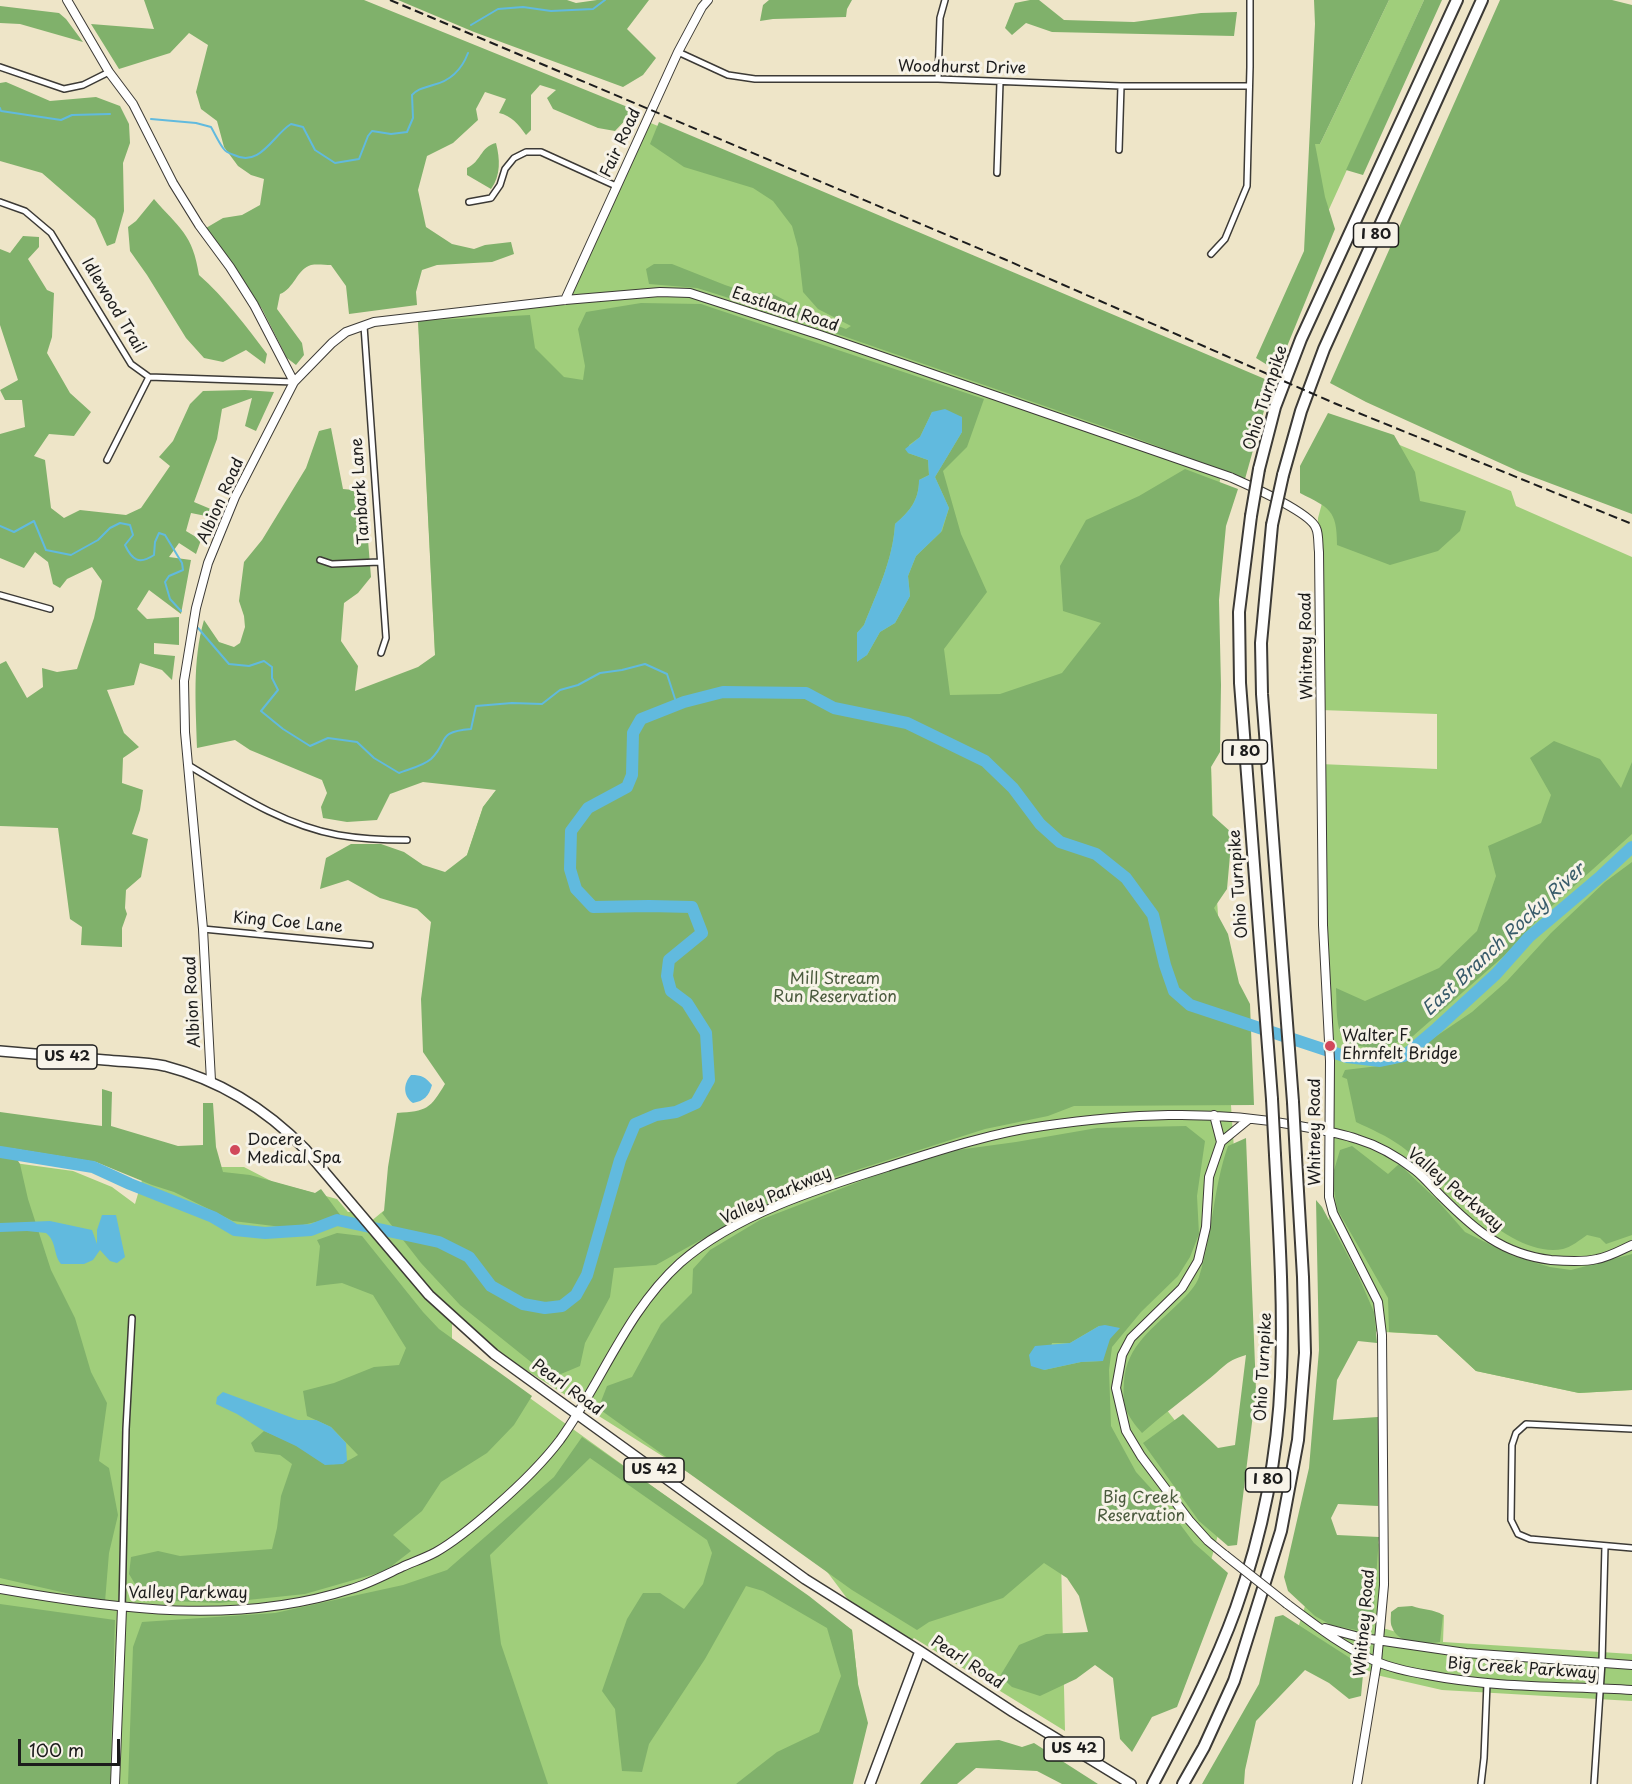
<!DOCTYPE html>
<html>
<head>
<meta charset="utf-8">
<style>
	body { margin:0 }
	#map { position:relative; width:1632px; height:1784px; overflow:hidden; background:#eee5c8; font-family:"Playpen Sans",sans-serif }
	canvas { display:block }
	.scale { position:absolute; left:18px; top:1739px; width:102px; height:27px; box-sizing:border-box; border:3px solid #1c1c1c; border-top:0; padding-left:8px; font-size:18px; line-height:21px; white-space:nowrap; color:#1c1c1c; -webkit-text-stroke:4px #f7f3e8; paint-order:stroke }
</style>
</head>
<body>
<div id="map">
<canvas width="1632" height="1784"></canvas>
<div class="scale">100 m</div>
</div>
<script>
const context = document.querySelector('canvas').getContext('2d');
context.lineJoin = 'round';
function paint(path, color) { context.fillStyle = color; context.fill(path, 'evenodd'); }
function stroke(path, color, width, dash) { context.strokeStyle = color; context.lineWidth = width; context.lineCap = dash ? 'butt' : 'round'; context.setLineDash(dash || []); context.stroke(path); }
function drawText(font, color, halo, rows, align = 'center') {
  context.font = font + ' "Playpen Sans",sans-serif'; context.lineWidth = 6; context.setLineDash([]); context.textBaseline = 'middle'; context.strokeStyle = halo; context.fillStyle = color; for (const [text, x, y, turn = 0] of rows) {
    context.save(); context.translate(x, y); context.rotate((+turn || 0) * Math.PI / 180); context.textAlign = isNaN(turn) ? turn : align; if (halo) context.strokeText(text, 0, 0); context.fillText(text, 0, 0); context.restore();
  }
}
paint(new Path2D(`
	M1389,0H1424L1316,238L1315,144H1320Z
	M646,121L1039,287L1221,475L1212,523L1211,763L1214,856L1238,1208L1166,1409L1202,1455L1226,1505L1206,1579L1061,1558L1065,1731L914,1638L906,1645L861,1617L810,1549L494,1350L452,1318V1342L852,1630L858,1684L839,1784H0V1161L73,1171L112,1187L135,1204L142,1180L0,1114L217,1167H244L273,1182L337,1199L348,1212H361L370,1222L393,1203L462,1094L467,855L483,807L524,754L440,752L418,316L562,301Z
	M1344,422L1511,491L1516,506L1632,557V1390L1579,1393L1476,1371L1437,1335L1331,1329L1320,764L1437,769V714L1320,710L1318,518Z
	M1335,1540L1384,1544L1379,1627L1400,1633L1394,1612L1444,1615L1443,1642L1632,1654V1701L1442,1690L1372,1674V1672L1332,1660L1293,1644L1310,1590Z`), '#a0ce7b');
paint(new Path2D(`
	M144,0H364L635,110L615,131L598,128L553,109L547,98L556,90L540,85L531,95V130L526,135C518,124 512,116 499,113L506,99L485,92L476,109L478,120L453,143L427,156L418,190L426,227L452,244L474,249L485,245L511,242L514,254L492,262L437,265L422,270L416,292L417,305L349,314L346,286L331,265C325,265 317,264 311,265C297,269 294,289 280,294L277,309L302,343L304,355L296,365L287,358L262,309L206,228L223,218L242,215L260,205L264,179L251,175L238,166L224,147L217,121L201,109L196,92L208,45L189,33L170,53L119,69L91,24L154,29Z
	M398,0H567L576,3L597,0H649L627,29L656,58L643,75L623,87L474,32Z
	M769,0H852L847,9L846,17L773,19L760,21L763,5Z
	M1030,0H1039L1064,20L1134,22L1201,13L1237,12L1234,36L1052,32L1026,23L1012,35L1005,28L1015,3Z
	M1314,0H1389L1320,144H1315L1325,197L1335,229L1277,371L1256,358L1304,251L1315,24Z
	M1424,0H1442L1363,175L1346,170Z
	M1500,0H1612L1632,5V514L1520,472L1366,402L1330,383Z
	M0,6L59,13L66,19L83,42L20,24L0,23Z
	M6,82L50,101L96,97L120,106L129,124L130,143L123,163L124,211L115,243L107,246L95,219L42,173L0,161V83Z
	M659,122L1272,382L1245,479L1125,434L780,314L697,288L649,284L646,269L654,264H672L725,285L752,294L769,292L823,320L846,329L851,326L818,309L803,292L798,248L792,226L773,201L753,188L684,167L650,144Z
	M496,143C500,159 501,175 491,189L467,175V168C481,162 480,147 496,143Z
	M154,199C179,228 193,234 199,275C225,298 246,326 267,354L265,364L246,350L223,362L204,358L186,338L147,275L130,251L128,227L136,221Z
	M23,236L39,237V247L28,259L47,290L54,293L52,337L47,353L70,393L91,412L74,436L49,434L34,456L45,460L51,508L64,518L80,510L126,515L141,508L170,466L159,457L173,441L190,404L203,391L245,390L274,392L256,431L245,426L252,398L222,409L217,439L194,502L213,510L211,517L191,513L186,531L201,540L196,554L179,543L169,557L191,560L181,614L149,590L137,609L147,619L179,617V645L154,643V654L175,656L172,680L162,670L140,663L134,685L107,690L124,733L139,747L123,758L122,783L143,790L140,810L132,834L148,839L141,877L126,890L125,908L127,914L122,928V947L81,945L82,927L70,919L58,828L0,826V664L6,661L27,698L43,687L42,668L57,672L77,669L94,618L102,581L92,567L67,579L60,588L53,584L48,562L35,552L24,568L0,558V434L25,427L22,400H5L0,390L18,380L0,325V249L10,253Z
	M641,303L701,304L984,399L967,447L943,471L961,534L987,592L944,649L950,695L1000,694L1062,673L1101,623L1063,611L1060,566L1086,520L1139,496L1185,469L1238,489L1226,526L1219,600L1221,685L1220,752L1211,767L1212,815L1232,833L1227,889L1214,908L1228,934L1239,983L1250,1004L1254,1105L1074,1106L1048,1116L985,1129L819,1182L756,1209L656,1265L614,1268L610,1297L585,1343L580,1366L561,1374L536,1366L460,1305L421,1263L382,1213L384,1211L388,1167L397,1113C427,1111 430,1109 445,1084L423,1052L421,999L431,922L417,909L380,898L348,880L320,889L326,858L351,844H381L404,852L423,865L445,872L467,855L483,807L496,790L423,782L390,794L377,820L347,822L323,818L321,807L327,793L322,780L250,750L235,740L197,748C196,706 192,661 204,620L219,642L234,647L240,643L245,627L244,616L239,601L244,562L262,540L306,468L319,431L331,428L343,489L364,491L371,577L358,593L344,603L341,641L358,666L355,691L418,667L435,655L418,321L530,315L535,348L564,377L583,380L585,366L578,329L586,312ZM932,412L962,417V432L935,477L949,508L942,531L916,556L908,576L910,596L895,623L880,632L867,655L857,661V633L864,625C877,592 893,560 895,524C910,511 919,500 919,480L929,475L928,460L908,453L909,445L920,437Z
	M1328,413L1394,435L1415,472L1420,501L1466,511L1460,531L1438,551L1390,565L1337,545C1337,509 1329,508 1300,493V466Z
	M1554,741L1600,759L1621,788L1632,762V834L1543,914L1504,956L1413,1036L1380,1049L1345,1044C1335,1026 1337,1008 1336,988L1365,1001L1439,968L1477,931L1496,876L1488,846L1541,823L1551,795L1530,758Z
	M1632,862V1235L1606,1244L1600,1238L1587,1235C1580,1240 1571,1247 1563,1249C1508,1260 1441,1175 1401,1146C1387,1136 1371,1129 1356,1122L1347,1079L1342,1077L1345,1070L1395,1064L1472,1012L1507,981L1551,933L1605,882Z
	M102,1089L112,1092L111,1126L178,1146L203,1145V1103H213L216,1147L223,1172L250,1175L315,1193L321,1189L341,1216L290,1228L233,1221L174,1192L152,1185L96,1162L10,1148L20,1164L28,1199L51,1270L75,1318L91,1372L107,1403L99,1461L109,1468L118,1515L109,1553L105,1602L0,1578V1112L102,1126Z
	M1186,1126L1205,1141L1197,1196L1199,1234L1190,1257L1178,1276L1141,1312L1112,1347L1109,1370L1111,1426L1136,1472L1165,1504L1194,1543L1228,1573L1177,1707L1152,1717L1132,1752L1120,1739L1113,1678L1095,1665L1076,1679L1040,1696L1012,1687L1000,1676L1019,1645L1046,1634L1088,1632L1079,1596L1067,1578L1044,1563L1003,1598L929,1622L917,1630L852,1590L602,1411L600,1404L607,1386L632,1377L661,1324L692,1293L693,1269L710,1250L760,1220L897,1167L950,1151L1016,1142L1097,1128ZM1099,1326L1102,1361L1081,1362L1044,1370L1052,1343H1070Z
	M1246,1138L1256,1390L1237,1545L1228,1546L1199,1521L1143,1443L1183,1414L1218,1448L1235,1445L1246,1355C1224,1361 1222,1370 1204,1383C1183,1400 1162,1415 1142,1433C1126,1414 1122,1407 1124,1382C1126,1345 1155,1327 1180,1302C1187,1295 1196,1286 1199,1277C1213,1234 1213,1188 1228,1146Z
	M1352,1146L1388,1174L1399,1164L1437,1200L1465,1232L1513,1256L1550,1267L1571,1270L1632,1254V1390L1579,1393L1476,1371L1437,1335L1389,1332L1388,1298L1337,1209L1332,1177L1340,1150Z
	M1316,1200L1322,1207L1357,1273L1374,1312L1377,1343L1358,1341L1337,1380L1333,1420L1378,1417V1506L1338,1504L1331,1518L1337,1535L1379,1537L1373,1619L1361,1631L1331,1625L1315,1616L1288,1591L1284,1577L1309,1468L1319,1350Z
	M337,1233L362,1236L423,1312L439,1329L532,1396L514,1425L487,1453L441,1482L422,1511L393,1535L411,1551L385,1571L305,1594L219,1603L147,1600L141,1594L129,1574L131,1557L158,1551L180,1556L272,1549L277,1528L281,1496L292,1464L280,1455L255,1452L251,1443L264,1431C276,1436 288,1441 299,1447C324,1463 330,1472 358,1455L331,1427L307,1416L303,1391L334,1383L374,1367L399,1365L406,1348L373,1295L342,1283L316,1286L320,1246L317,1240Z
	M582,1437L809,1596L852,1630L858,1684L868,1723L853,1784H736L777,1752L819,1732L841,1676L827,1628L763,1591L746,1586L705,1659L649,1744L642,1772L622,1771L615,1709L602,1691L627,1619L643,1593H660L684,1609L703,1584L712,1553L707,1540L590,1458L490,1555L501,1644L548,1784H128L133,1647L142,1622L275,1613L403,1585L447,1570L554,1477Z
	M0,1604L115,1620L110,1784H0Z
	M1412,1606C1422,1610 1434,1609 1443,1615L1440,1642C1425,1644 1398,1645 1392,1627C1390,1623 1391,1617 1391,1612L1398,1607Z
	M1283,1615L1350,1658L1364,1664L1361,1696L1349,1699L1329,1683L1305,1670L1256,1721L1245,1770L1244,1784H1202L1259,1684L1275,1617Z
	M999,1740L1022,1747L1034,1743L1098,1784H1062L1037,1771L976,1768L957,1784H920L956,1743Z`), '#80b16b');
paint(new Path2D(`
	M945,409L962,417V432L935,477L949,508L941,532L916,556L908,576L910,596L895,623L880,632L867,655L857,662V633L864,625C877,592 893,560 895,524C910,511 919,500 919,480L929,475L928,460L908,453L905,449L920,437L932,412Z
	M411,1075C422,1075 425,1077 432,1085C429,1096 424,1101 413,1103C403,1096 403,1084 411,1075Z
	M102,1215H116L125,1257L117,1263L110,1261L100,1250L93,1260L84,1264H61C53,1254 57,1242 46,1233L27,1231L0,1232V1223L50,1221L92,1230L97,1244V1230Z
	M1105,1325L1120,1328L1110,1339L1103,1361L1081,1362L1044,1370L1031,1366L1029,1355L1035,1346L1070,1343L1099,1326Z
	M223,1392L298,1420H316L331,1427L346,1443L347,1461L343,1464L325,1465L296,1446L264,1431L237,1414L216,1404L217,1397Z`), '#61bade');
stroke(new Path2D(`
	M471,25L498,9L523,7L551,11L593,9L605,0
	M0,108L1,111L61,120L72,115L110,114
	M151,119L196,123L211,127C215,134 218,141 223,148C225,151 231,154 234,155C260,168 273,135 291,124L303,127L315,150L335,163L359,159L368,136L372,131L391,134L407,132L413,118L412,95C419,88 424,88 433,85C450,81 462,69 468,53
	M0,526L14,532L34,521L46,550L71,555L98,540L110,528L120,523L130,525L133,535L125,545C132,560 139,565 154,555L155,542L159,533L165,535L182,563L183,570L169,576L165,582L170,599L181,611
	M198,628L229,664L249,666L264,661L272,667V678L278,690L261,711L283,729L310,746L328,738L357,742L374,758L399,773C409,769 423,766 431,759C450,741 435,732 471,729L476,706L512,703L542,704L560,690L578,685L600,673L622,670L645,664L667,674L677,705`), '#61bade', 2);
stroke(new Path2D(`
	M0,1152L93,1167L130,1184L213,1217L235,1230L265,1233L311,1230L337,1220L439,1242L469,1257L491,1286L523,1304L545,1308L562,1306L576,1295L587,1275L620,1160L635,1124L656,1115L676,1112L696,1103L709,1080L706,1033L687,1003L671,991L667,976L669,960L702,933L692,907L649,906L593,907L576,889L570,869L571,831L588,808L627,787L632,775L633,733L641,719L684,702L723,692L806,693L834,708L907,723L985,761L1013,788L1040,824L1060,842L1096,854L1126,878L1153,915L1165,965L1174,991L1190,1005L1347,1057L1380,1061L1404,1056L1437,1028L1496,974L1529,937L1601,876L1632,847`), '#61bade', 12);
const street = new Path2D(`
	M678,52L728,75L755,79H938L1121,86H1249
	M0,67L64,89L83,85L109,72
	M938,79L940,18L945,0
	M1119,150L1121,86
	M997,173L1000,82
	M0,202L25,211L51,233L131,364L149,377L294,382
	M469,202L491,198L500,185L505,169L514,158L526,152H541L616,186
	M1211,254L1225,239L1247,186L1250,67V0
	M364,326L386,638L381,653
	M107,460L149,377
	M320,560L332,564L379,562
	M0,595L50,609
	M188,765C235,793 283,825 338,835C361,839 384,840 407,840
	M203,929L370,945
	M1632,1429L1526,1424L1516,1433L1512,1445L1511,1520L1518,1534L1530,1539L1632,1548
	M122,1608L126,1429L132,1318
	M1481,1784L1484,1758L1487,1683
	M1594,1784L1602,1662L1605,1546`);
const secondary = new Path2D(`
	M67,0L109,72L133,104L173,183L199,225L230,267L254,305L294,382
	M565,300L678,52L702,7L708,0
	M211,1081L203,929L185,732L184,681L196,608L208,563L235,497L294,382L332,343L346,332L374,322L565,300L660,292L690,293L820,335L1230,477C1248,485 1310,512 1316,528C1319,534 1318,545 1319,552L1323,925L1330,1061L1329,1197L1333,1213L1378,1302L1382,1335L1384,1585L1377,1662L1357,1784
	M1214,1115L1221,1142
	M1225,1555L1208,1541L1189,1520L1141,1456L1126,1431L1116,1388L1122,1355L1131,1338L1182,1288L1198,1261L1206,1227L1209,1177L1221,1142L1249,1119
	M0,1589C115,1609 237,1626 351,1589C368,1584 385,1575 402,1567C413,1562 425,1558 436,1552C457,1540 477,1523 495,1507C519,1486 541,1465 560,1440C602,1382 626,1312 680,1263C736,1214 820,1188 890,1166C940,1150 991,1133 1043,1126C1126,1114 1211,1109 1294,1125C1315,1129 1337,1132 1357,1139C1377,1145 1398,1157 1415,1170C1424,1177 1432,1187 1441,1196C1475,1230 1502,1254 1551,1260C1563,1261 1585,1262 1597,1259C1609,1257 1621,1250 1632,1245
	M1287,1604C1315,1625 1343,1647 1375,1661C1391,1668 1410,1672 1428,1675C1495,1688 1564,1686 1632,1690
	M1325,1628L1363,1638L1466,1653L1632,1665
	M115,1784L122,1608`);
const primary = new Path2D(`
	M0,1051C35,1054 70,1057 105,1060C125,1062 145,1062 165,1066C219,1080 266,1109 305,1149L429,1295L494,1354L805,1579L920,1651L1013,1712L1131,1784
	M870,1784L920,1651`);
const highway = new Path2D(`
	M1259,469L1275,407L1301,339L1457,0
	M1283,475L1301,411L1324,349L1482,0
	M1251,516L1239,612L1240,683L1272,1099
	M1272,525L1261,643L1262,694L1293,1102
	M1153,1784C1183,1727 1214,1669 1236,1608C1262,1535 1278,1454 1281,1377C1284,1303 1279,1229 1275,1155
	M1183,1784L1204,1747L1234,1681L1281,1531L1298,1440L1305,1353L1303,1277L1296,1157`);
stroke(street, '#3c3a36', 8);
stroke(secondary, '#3c3a36', 10);
stroke(primary, '#3c3a36', 12);
stroke(highway, '#3c3a36', 14);
stroke(street, '#fff', 5);
stroke(secondary, '#fff', 8);
stroke(primary, '#fff', 9);
stroke(highway, '#fff', 10);
stroke(new Path2D(`
	M390,0L1004,259L1334,403L1632,524`), '#1c1c1c', 2, [9, 4.5]);
const secondaryBridge = new Path2D(`
	M1225,1555L1287,1604`);
const highwayBridge = new Path2D(`
	M1251,516L1259,469
	M1272,525L1283,475
	M1272,1099L1275,1155
	M1293,1102L1296,1157`);
stroke(secondaryBridge, '#3c3a36', 10, []);
stroke(highwayBridge, '#3c3a36', 14, []);
stroke(secondaryBridge, '#fff', 8);
stroke(highwayBridge, '#fff', 10);
for (const [x, y, r, color] of [
	[1330,1046,6,"#d1495b"],
	[235,1150,6,"#d1495b"]
]) { const dot = new Path2D(); dot.arc(x, y, r, 0, 2 * Math.PI); context.fillStyle = color; context.fill(dot); stroke(dot, '#f7f3e8', 2); }
for (const [x, y, w] of [
	[1376,235,45],
	[1245,752,45],
	[67,1057,60],
	[654,1470,60],
	[1268,1480,45],
	[1074,1749,60]
]) { const box = new Path2D(); box.roundRect(x - w / 2, y - 12, w, 24, 4.5); context.fillStyle = '#f7f3e8'; context.fill(box); stroke(box, '#1c1c1c', 1.5); }
drawText('bold 15px', '#1c1c1c', null, [
	["I 80",1376,235],
	["I 80",1245,752],
	["US 42",67,1057],
	["US 42",654,1470],
	["I 80",1268,1480],
	["US 42",1074,1749]
]);
drawText('16px', '#1c1c1c', '#f7f3e8', [
	["Woodhurst Drive",962,68,1],
	["Fair Road",621,143,-65],
	["Idlewood Trail",113,306,59],
	["Eastland Road",785,310,18],
	["Ohio Turnpike",1266,398,-72],
	["Tanbark Lane",361,491,-94],
	["Albion Road",221,501,-66],
	["Whitney Road",1307,646,-91],
	["Ohio Turnpike",1239,884,-94],
	["King Coe Lane",288,923,5],
	["Albion Road",193,1002,-93],
	["Whitney Road",1316,1132,-90],
	["Valley Parkway",1455,1190,40],
	["Valley Parkway",776,1196,-24],
	["Ohio Turnpike",1264,1367,-87],
	["Pearl Road",567,1388,36],
	["Valley Parkway",188,1594],
	["Whitney Road",1365,1623,-85],
	["Pearl Road",967,1663,33],
	["Big Creek Parkway",1522,1669,4]
]);
drawText('16px', '#4a5a3d', '#f7f3e8', [
	["Mill Stream",835,980],
	["Run Reservation",835,998],
	["Big Creek",1141,1499],
	["Reservation",1141,1517]
]);
drawText('16px', '#1c1c1c', '#f7f3e8', [
	["Walter F.",1342,1037],
	["Ehrnfelt Bridge",1342,1055],
	["Docere",247,1141],
	["Medical Spa",247,1159]
], 'left');
drawText('italic 18px', '#385b6a', '#f7f3e8', [
	["East Branch Rocky River",1504,940,-43]
]);
</script>
</body>
</html>
